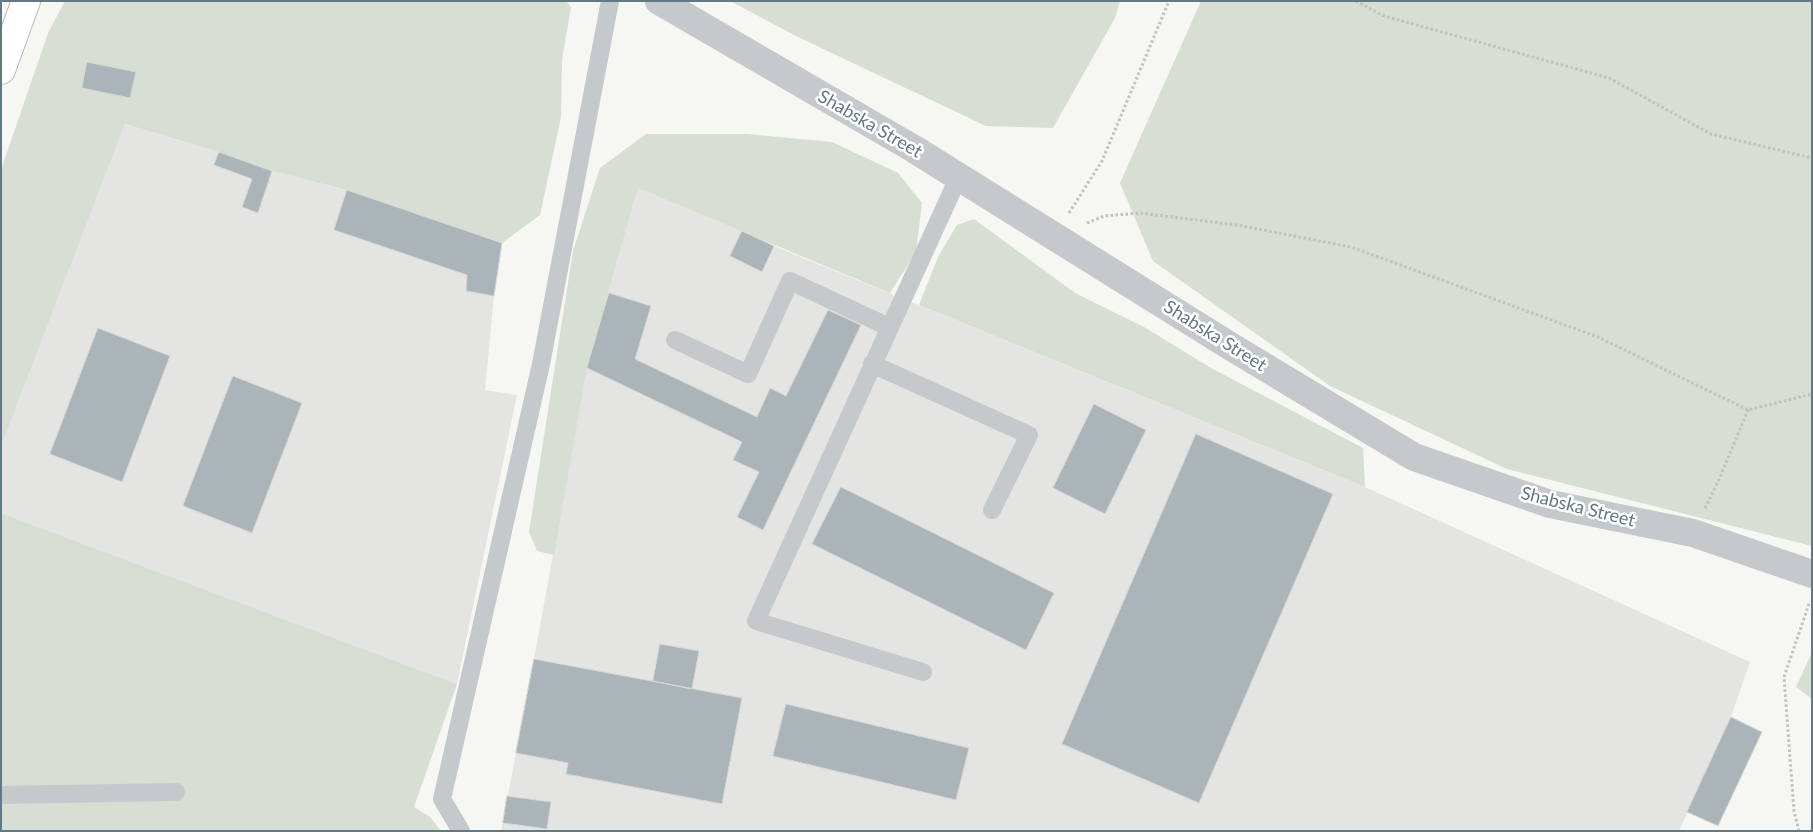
<!DOCTYPE html>
<html>
<head>
<meta charset="utf-8">
<style>
	body { margin:0 }
	#map { position:relative; width:1813px; height:832px; overflow:hidden; background:#f6f6f2; font-family:Lato,sans-serif }
	canvas { display:block }
	.frame { position:absolute; inset:0; border:2px solid #637785; pointer-events:none }
</style>
</head>
<body>
<div id="map">
<canvas width="1813" height="832"></canvas>
<div class="frame"></div>
</div>
<script>
const context = document.querySelector('canvas').getContext('2d');
context.lineJoin = 'round';
function paint(path, color) { context.fillStyle = color; context.fill(path, 'evenodd'); }
function stroke(path, color, width, dash) { context.strokeStyle = color; context.lineWidth = width; context.lineCap = dash ? 'butt' : 'round'; context.setLineDash(dash || []); context.stroke(path); }
function drawText(font, color, halo, rows, align = 'center') {
  context.font = font + ' Lato,sans-serif'; context.lineWidth = 5; context.setLineDash([]); context.textBaseline = 'middle'; context.strokeStyle = halo; context.fillStyle = color; for (const [text, x, y, turn = 0] of rows) {
    context.save(); context.translate(x, y); context.rotate((+turn || 0) * Math.PI / 180); context.textAlign = isNaN(turn) ? turn : align; if (halo) context.strokeText(text, 0, 0); context.fillText(text, 0, 0); context.restore();
  }
}
paint(new Path2D(`
	M125,124L219,152L272,171L347,190L502,243L494,296L485,390L517,395L457,684L1,513V447Z
	M638,188L742,231L774,246L1365,487L1750,662L1731,717L1679,831H501L534,659L587,368Z`), '#e4e5e3');
paint(new Path2D(`
	M65,1H566L571,7L562,60L561,117L540,215L502,243L347,190L272,171L219,152L125,124L1,447V170L48,33Z
	M730,1H1120L1115,18L1053,128L986,126L798,37Z
	M1201,1H1812V546L1507,469L1330,386L1153,261L1120,183Z
	M646,134H747L832,142L898,173L922,203L916,252L890,293L638,188L587,368L554,555L537,551L529,532L573,251L600,168Z
	M974,219L1075,293L1144,327L1211,368L1363,448L1365,487L919,305L938,257L957,225Z
	M1,513L457,684L414,807L430,817L441,831H1Z
	M1812,652V699L1796,687Z`), '#d7ded3');
const building = new Path2D(`
	M87,62L136,72L130,98L82,88Z
	M219,152L272,171L258,213L242,207L252,179L214,165Z
	M347,190L502,243L494,296L466,291L467,275L334,230Z
	M742,231L774,246L762,272L730,256Z
	M609,293L651,306L635,359L757,417L770,388L786,396L828,310L861,325L763,530L737,517L759,472L733,460L742,442L587,368Z
	M98,328L170,356L122,482L50,454Z
	M233,376L302,403L252,533L183,506Z
	M1094,404L1146,430L1105,514L1053,488Z
	M1196,434L1333,494L1199,803L1062,744Z
	M841,487L1054,593L1026,650L812,544Z
	M660,644L699,651L692,689L653,681Z
	M534,659L742,698L722,804L566,774L568,763L516,753Z
	M786,704L969,748L956,800L773,756Z
	M1731,717L1762,732L1718,826L1687,812Z
	M507,796L551,802L547,829L503,823Z`);
paint(building, '#abb4b9');
stroke(building, '#d7d7d5', 1);
const secondary = new Path2D(`
	M1,70L26,1`);
stroke(secondary, '#b5bbbf', 30);
stroke(new Path2D(`
	M1356,1L1384,16L1609,78L1711,134L1812,158
	M1069,213L1102,161L1169,1
	M1087,223L1104,216L1140,213L1237,225L1351,247L1598,337L1748,410L1812,394
	M1705,508L1718,482L1748,410
	M1799,831L1794,811L1784,677L1810,601`), '#bfc1c3', 3, [2.5, 2.5]);
stroke(new Path2D(`
	M675,340L748,374L790,281L889,327
	M872,364L1029,435L992,510
	M923,672L756,621L959,176
	M1,795L176,792
	M461,831L442,799L541,364L610,1`), '#c5c9cc', 18);
stroke(new Path2D(`
	M659,1L914,149L1230,346L1414,457L1550,504L1693,533L1812,574`), '#c5c9cc', 28);
stroke(secondary, '#fff', 28);
drawText('18px', '#637785', '#fff', [
	["Shabska Street",870,124,30],
	["Shabska Street",1215,336,32],
	["Shabska Street",1578,507,14]
]);
</script>
</body>
</html>
